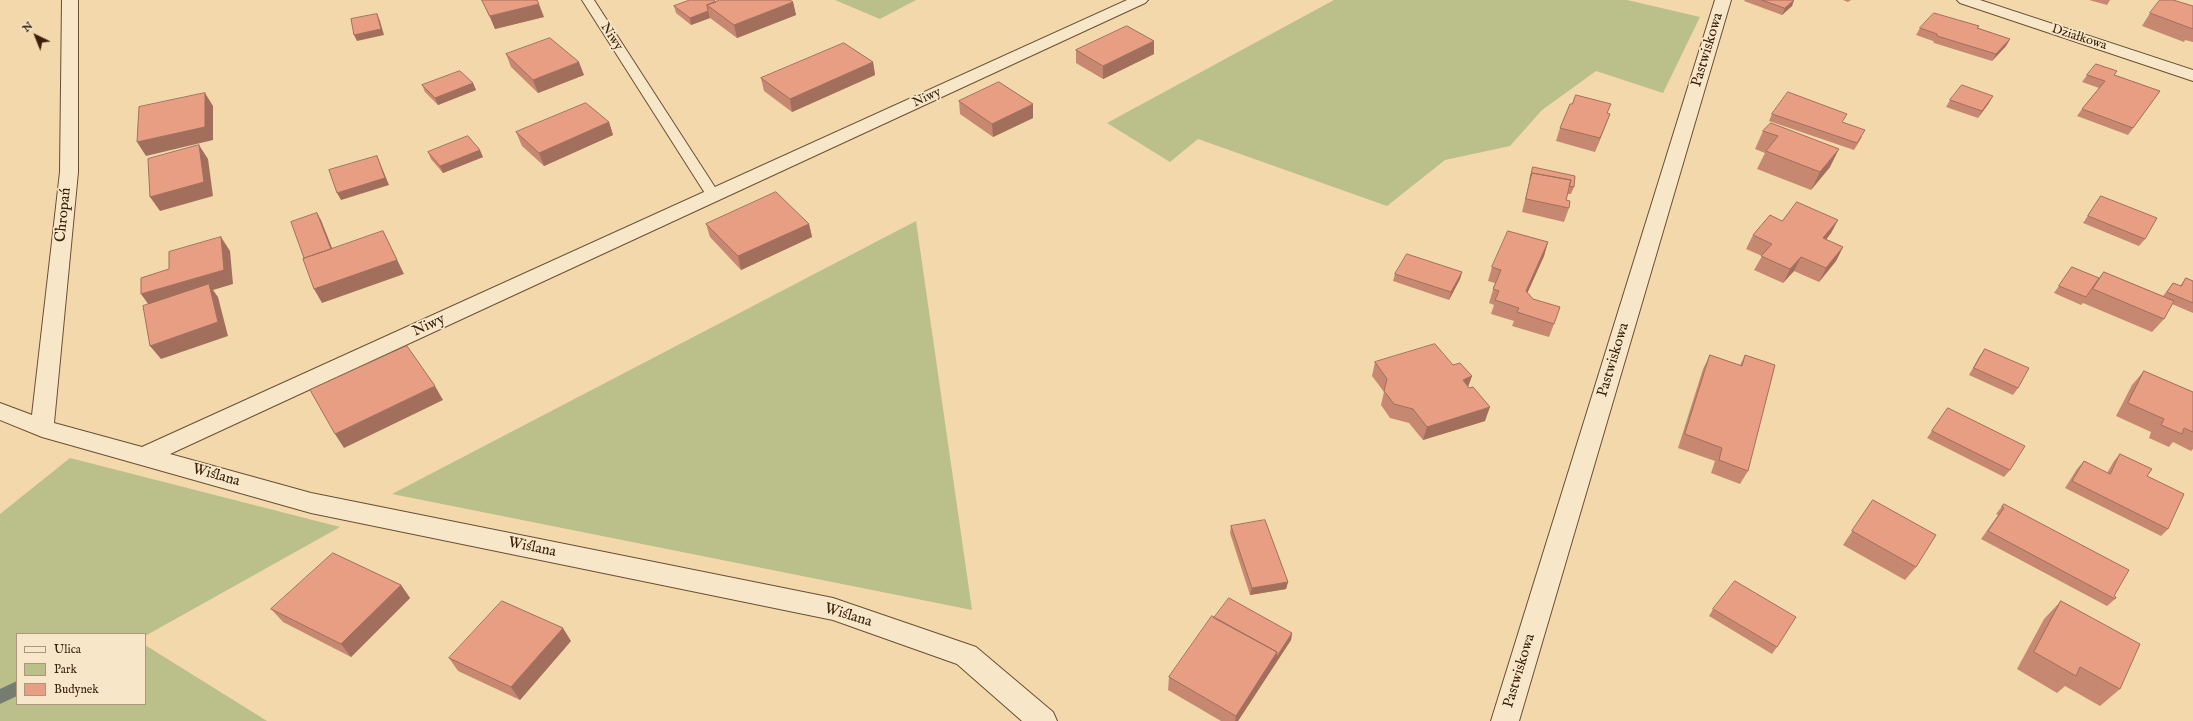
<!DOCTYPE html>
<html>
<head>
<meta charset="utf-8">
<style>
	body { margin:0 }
	#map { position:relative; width:2193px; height:721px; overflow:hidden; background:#f3d8ab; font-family:"IM FELL English",serif }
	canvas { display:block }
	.legend { position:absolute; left:16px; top:633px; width:130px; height:72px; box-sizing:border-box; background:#f7e6c8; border:1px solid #ac977c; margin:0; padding:5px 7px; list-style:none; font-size:12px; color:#3b210b }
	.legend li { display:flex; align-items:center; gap:8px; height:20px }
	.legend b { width:20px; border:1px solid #ac977c }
	.north { position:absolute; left:16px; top:16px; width:40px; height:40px; -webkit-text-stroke:3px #f7e6c8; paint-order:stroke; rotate:317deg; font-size:11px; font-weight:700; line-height:16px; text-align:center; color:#3b210b }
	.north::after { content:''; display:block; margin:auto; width:14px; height:18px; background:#3b210b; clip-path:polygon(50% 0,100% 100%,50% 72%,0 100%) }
</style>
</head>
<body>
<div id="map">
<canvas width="2193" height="721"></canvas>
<ul class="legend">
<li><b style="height:5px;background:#f7e6c8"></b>Ulica</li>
<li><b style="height:11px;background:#bbbf89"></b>Park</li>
<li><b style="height:11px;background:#e79e83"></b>Budynek</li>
</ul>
<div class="north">N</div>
</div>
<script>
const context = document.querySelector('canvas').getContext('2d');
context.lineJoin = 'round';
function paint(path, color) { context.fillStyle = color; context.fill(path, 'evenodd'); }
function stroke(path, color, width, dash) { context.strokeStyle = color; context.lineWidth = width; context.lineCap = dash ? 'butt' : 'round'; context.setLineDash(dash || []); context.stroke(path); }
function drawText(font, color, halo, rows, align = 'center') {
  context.font = font + ' "IM FELL English",serif'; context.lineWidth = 3.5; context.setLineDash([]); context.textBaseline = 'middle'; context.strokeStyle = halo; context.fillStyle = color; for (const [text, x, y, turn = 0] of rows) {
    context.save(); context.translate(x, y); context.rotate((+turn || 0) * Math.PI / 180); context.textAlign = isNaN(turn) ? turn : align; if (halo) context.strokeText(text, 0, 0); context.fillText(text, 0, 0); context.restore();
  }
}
paint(new Path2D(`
	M835,0H916L880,19Z
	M1334,0H1627L1700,17L1663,93L1596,71L1542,110L1510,146L1445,160L1387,206L1198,139L1170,162L1107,123Z
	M916,221L972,610L392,494Z
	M70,458L340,527L145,636V634H17V704H145V645L267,721H0V514Z`), '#bbbf89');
paint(new Path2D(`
	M17,681V696L0,704V689Z`), '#767c6f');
const lane = new Path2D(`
	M582,0H594L720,195L718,198H708Z`);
const street = new Path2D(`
	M62,0H78V172L54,423L142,447L1127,0H1148L1145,3L170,454L311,493L833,598L976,647L1053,712L1057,721H1022L957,664L833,620L311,513L42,437L0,420V403L32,415L60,172Z
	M1715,0H1731L1519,721H1491Z
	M1957,0H1980L2193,70V81L1960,3Z`);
stroke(lane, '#694f33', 2);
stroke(street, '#694f33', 2);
paint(lane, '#f7e6c8');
paint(street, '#f7e6c8');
paint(new Path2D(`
	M482,0L544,17L495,29Z
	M1745,0H1794L1792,6L1782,15L1744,1Z
	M1843,0H1851L1848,2Z
	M2089,0H2110L2107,5Z
	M716,2H793L796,15L737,38L710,18L691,25L676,13L674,6Z
	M2193,6V42L2185,40L2184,42L2142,26L2150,13Z
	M1979,26L1978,28L2010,39L2006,46L1992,61L1934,43L1933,41L1916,35L1920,28Z
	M1154,41V54L1103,79L1076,63V50Z
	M506,54L584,75L538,93L511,67Z
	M873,62L875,75L792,112L764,91L761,78Z
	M2087,75H2115L2160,91L2128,135L2077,116L2082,109L2099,88L2082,82Z
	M473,83L476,90L438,105L425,92L422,85Z
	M1950,100L1989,103L1978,118L1946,107Z
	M959,101L1033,118L993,137L960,114Z
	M1608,113L1610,114L1595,152L1556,141L1560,128Z
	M1772,114L1843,123L1862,137L1854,150L1769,121Z
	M609,122L613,135L544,166L522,146L516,132Z
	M1771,123L1830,167L1811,190L1757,169L1765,153L1755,149L1763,131Z
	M428,152L483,157L443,173L431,159Z
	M1533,167L1574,187L1571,194H1568L1566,200L1569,208L1564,222L1522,212Z
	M2101,196L2145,239L2139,246L2083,223Z
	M1838,220L1831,233L1826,240L1843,247L1836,261L1819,282L1794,271L1783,283L1754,270L1762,256L1746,249L1753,235L1782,221Z
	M706,224H809L812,237L741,270L710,237Z
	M1548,242L1544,256L1527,293L1554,324L1549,337L1512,326L1514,321L1491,314L1494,305L1489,303L1495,283L1488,281L1492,267Z
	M2072,267L2099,278L2104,272L2163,296L2173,283L2180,286L2186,278L2193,281V313L2172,304L2164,319L2152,332L2083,303L2081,305L2054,293Z
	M1462,272L1460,279L1449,300L1393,281L1395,274Z
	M1985,349L2018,388L2013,395L1969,375L1979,357Z
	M1710,355L1740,365L1745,355L1748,471L1740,484L1711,473L1715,461L1678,448L1703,369Z
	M1375,362L1453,365L1472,376L1468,387L1485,421L1423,440L1409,423L1390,418L1381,405L1384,392L1372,376Z
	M2144,371L2193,392V449L2191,451L2173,442L2169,447L2149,438L2151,432L2116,416L2132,385Z
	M1948,408L2010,470L2004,477L1927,438Z
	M2120,454L2147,476L2168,529L2161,536L2065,488L2077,469L2084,461L2107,473L2114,461Z
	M1873,500L1916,567L1905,580L1843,545Z
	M2004,504L2114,596L2115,599L2107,606L1981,539L1998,515L1996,514Z
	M1231,526L1288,582L1286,589L1250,595L1230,533Z
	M401,585L410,598L351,657L283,622L271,609Z
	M2061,601L2120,689L2100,706L2065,686L2057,693L2017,669L2044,619Z
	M1713,609L1777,647L1772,654L1709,616Z
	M1214,618L1292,633L1291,640L1238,721H1221L1168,690L1169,677Z
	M571,641L520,700L458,671L449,658Z`), '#c78871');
paint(new Path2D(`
	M1794,0L1792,6L1782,15L1785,8Z
	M793,2L796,15L737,38L734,25Z
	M539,4L544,17L495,29L490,16Z
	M708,11L710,18L691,25L690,18Z
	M377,14L380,21L384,35L357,41L354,35Z
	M2010,39L2006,46L1992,61L1996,54Z
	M1154,41V54L1103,79V66Z
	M579,62L584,75L538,93L533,80Z
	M873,62L875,75L792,112L790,99Z
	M473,83L476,90L438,105L435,98Z
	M205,93L213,106V140L146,156L137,142Z
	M1993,96L1989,103L1978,118L1982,111Z
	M1033,104V118L993,137L992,124Z
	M1610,114L1605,127L1595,152L1600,138Z
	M609,122L613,135L544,166L539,153Z
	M199,145L208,159L213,196L160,211L150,197Z
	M1839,149L1830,167L1811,190L1820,172Z
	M480,150L483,157L443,173L440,166Z
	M377,156L380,163L389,185L341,200L337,193Z
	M317,213L321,220L338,263L311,272Z
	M1838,220L1831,233L1816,252L1823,238Z
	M809,224L812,237L741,270L738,256Z
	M383,231L390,245L404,274L322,303L314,289Z
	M221,237L230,251L233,284L213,290L218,297L228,336L161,359L150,346L151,308L141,294Z
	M1548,242L1544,256L1522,305L1526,291Z
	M1843,247L1836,261L1819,282L1826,268Z
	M1801,257L1794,271L1783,283L1790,269Z
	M1462,272L1460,279L1449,300L1451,292Z
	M1472,376L1467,389L1463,380Z
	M435,386L443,400L344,448L335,434Z
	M1490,407L1485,421L1423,440L1427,427Z
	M1288,582L1286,589L1250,595L1252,588Z
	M401,585L410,598L351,657L341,644Z
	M563,628L571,641L520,700L511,687Z
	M1292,633L1291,640L1238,721H1235L1236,716L1277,652Z`), '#a26f5c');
const building = new Path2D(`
	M482,0H537L539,4L490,16Z
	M690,0H714L716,2L707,5L708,11L690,18L674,6Z
	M720,0H790L793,2L734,25L707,5Z
	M1762,0H1794L1785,8Z
	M2160,0H2173L2193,6V29L2150,13Z
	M1934,13L1979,26L1977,28L2010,39L1996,54L1937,36V34L1920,28Z
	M377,14L381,29L354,35L351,19Z
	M1127,26L1154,41L1103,66L1076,50Z
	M550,38L579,62L533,80L506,54Z
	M844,43L873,62L790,99L761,78Z
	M2096,64L2117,71L2114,75L2160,91L2133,128L2082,109L2105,81L2087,75Z
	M460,71L473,83L435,98L422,85Z
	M999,82L1033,104L992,124L959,101Z
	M1962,85L1993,96L1982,111L1950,100Z
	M1788,92L1847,114L1842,122L1865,130L1857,143L1772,114Z
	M205,93V127L137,142L139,107Z
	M1576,95L1611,104L1607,113L1610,114L1600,138L1560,128L1570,104H1572Z
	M586,103L609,122L539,153L516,132Z
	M1771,123L1839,149L1820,172L1766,151L1778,136L1763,131Z
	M468,136L480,150L440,166L428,152Z
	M199,145L204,182L150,197L148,159Z
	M377,156L385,178L337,193L329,170Z
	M1533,167L1575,176L1574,187L1569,186L1571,180L1532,173L1530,179Z
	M1532,173L1571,180L1566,200L1570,201L1569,208L1526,199Z
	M776,192L809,224L738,256L706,224Z
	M2101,196L2157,218L2145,239L2088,216Z
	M1797,202L1838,220L1823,238L1843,247L1826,268L1801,257L1790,269L1761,256L1772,244L1753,235L1770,215L1782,221Z
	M317,213L331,249L304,258L291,222Z
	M383,231L397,260L314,289L303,259Z
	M1508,231L1548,242L1526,291L1533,299L1560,307L1554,324L1517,312L1519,308L1495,300L1499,291L1493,289L1501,270L1492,267Z
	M221,237L224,270L141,294V278L169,269V252Z
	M1407,254L1462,272L1451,292L1395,274Z
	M2072,267L2099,278L2086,297L2059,286Z
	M2104,272L2174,301L2164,319L2093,289Z
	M2186,278L2193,281V303L2167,292L2173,283L2181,286Z
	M209,284L218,322L150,346L143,306Z
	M1435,344L1453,365L1460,363L1472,376L1463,380L1469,388L1473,387L1490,407L1427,427L1413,409L1394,404L1384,391L1387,379L1375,362Z
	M407,346L435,386L335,434L310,390Z
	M1985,349L2029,368L2018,388L1974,368Z
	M1710,355L1742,366L1745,355L1775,365L1748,471L1719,460L1722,448L1685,434Z
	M2144,371L2193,392V432L2184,428L2182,434L2161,425L2164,419L2128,403Z
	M1948,408L2025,446L2010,470L1932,431Z
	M2120,454L2152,469L2147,476L2184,494L2168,529L2072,481L2084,461L2110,474Z
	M1873,500L1936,535L1916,567L1852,531Z
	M2004,504L2129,570L2114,596L2116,597L2115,599L1988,531L2004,508L2002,507Z
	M1265,520L1288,582L1252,588L1231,526Z
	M333,553L401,585L341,644L271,609Z
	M1735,581L1796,617L1777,647L1713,609Z
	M1229,598L1292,633L1276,658L1277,652L1214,618Z
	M502,601L563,628L511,687L449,658Z
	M2061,601L2140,644L2120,689L2080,667L2076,676L2034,652Z
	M1212,616L1277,652L1236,716L1169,677Z`);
paint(building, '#e79e83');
stroke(building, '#a26f5c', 1);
drawText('13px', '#3b210b', '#f7e6c8', [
	["Niwy",611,37,57],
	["Działkowa",2079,38,18],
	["Niwy",927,98,-25]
]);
drawText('15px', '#3b210b', '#f7e6c8', [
	["Pastwiskowa",1708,50,-73],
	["Chropań",64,215,-84],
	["Niwy",429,326,-25],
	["Pastwiskowa",1614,360,-73],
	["Wiślana",216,476,16],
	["Wiślana",532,548,12],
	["Wiślana",848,616,17],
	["Pastwiskowa",1520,671,-73]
]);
</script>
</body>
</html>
